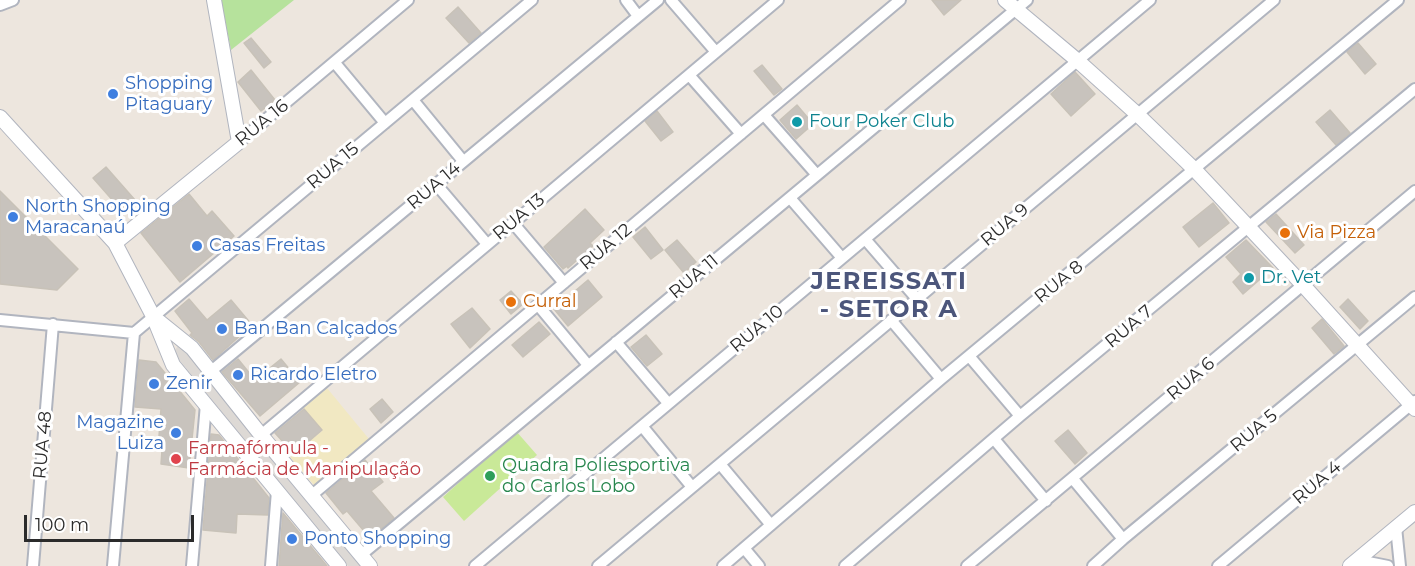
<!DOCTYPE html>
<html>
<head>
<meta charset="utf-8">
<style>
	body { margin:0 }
	#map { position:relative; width:1415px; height:566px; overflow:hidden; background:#ede6de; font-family:Montserrat,sans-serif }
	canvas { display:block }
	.scale { position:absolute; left:24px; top:515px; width:170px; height:27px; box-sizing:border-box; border:3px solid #2b2b2b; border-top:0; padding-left:8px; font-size:18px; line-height:21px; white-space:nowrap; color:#2b2b2b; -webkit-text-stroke:4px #fff; paint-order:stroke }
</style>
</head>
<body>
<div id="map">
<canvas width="1415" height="566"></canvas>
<div class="scale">100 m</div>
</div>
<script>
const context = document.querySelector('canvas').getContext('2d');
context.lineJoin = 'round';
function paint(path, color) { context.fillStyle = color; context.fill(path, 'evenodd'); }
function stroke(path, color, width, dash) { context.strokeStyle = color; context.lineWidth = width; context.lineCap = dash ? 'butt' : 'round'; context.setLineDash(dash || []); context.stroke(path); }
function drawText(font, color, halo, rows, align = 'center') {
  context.font = font + ' Montserrat,sans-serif'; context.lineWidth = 6; context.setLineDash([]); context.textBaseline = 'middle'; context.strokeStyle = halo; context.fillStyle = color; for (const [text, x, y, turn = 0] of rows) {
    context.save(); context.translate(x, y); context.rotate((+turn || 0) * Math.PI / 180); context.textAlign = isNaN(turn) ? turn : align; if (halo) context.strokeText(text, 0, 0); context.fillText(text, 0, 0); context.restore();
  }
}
paint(new Path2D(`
	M221,0H294L231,50Z`), '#b6e29c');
paint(new Path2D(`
	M327,388L369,439L314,485L290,457L322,431L303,408Z`), '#f1e8c2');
paint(new Path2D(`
	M516,431L537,455L464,521L443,497Z`), '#c9e998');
paint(new Path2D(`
	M179,345H182L236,415L364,566H348L309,520L173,352Z`), '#ddd9d5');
const building = new Path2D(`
	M932,0H961L944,15Z
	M458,7L481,33L469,43L446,18Z
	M251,38L271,62L264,68L244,43Z
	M1358,43L1376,64L1365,74L1347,52Z
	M762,65L782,89L774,95L754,71Z
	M251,70L275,100L261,111L238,82Z
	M1075,72L1095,94L1071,116L1051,94Z
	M797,105L813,124L796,139L780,120Z
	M1330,110L1350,133L1336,145L1316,122Z
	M657,111L673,132L661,141L645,121Z
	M106,167L135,200L122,211L93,178Z
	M0,191L78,269L57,290L0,284Z
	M189,194L207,216L212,211L234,236L180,282L141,233Z
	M1213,203L1229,223L1199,247L1183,227Z
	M585,209L604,230L590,243L593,246L568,268L567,266L563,269L544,247Z
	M1276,214L1304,245L1295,253L1266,222Z
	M645,227L663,250L651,259L633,237Z
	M677,240L696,262L684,273L665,250Z
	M1246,240L1273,268L1243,294L1233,282L1241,274L1226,257Z
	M588,280L602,297L568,326L554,309Z
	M511,291L523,304L511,314L500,300Z
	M189,299L207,320L231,300L252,325L213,360L199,342L190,335L192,333L175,311Z
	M1348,299L1368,321L1360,329L1340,307Z
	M472,308L490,329L470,348L451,324Z
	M1322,319L1344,346L1334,354L1312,328Z
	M539,322L550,334L523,357L512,345Z
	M646,335L662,354L647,366L631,347Z
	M238,359L255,380L281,359L300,382L260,416L222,372Z
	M139,360L156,362L195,410L189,468L161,464L162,450H158L161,409L135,407Z
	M382,399L393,412L381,423L370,409Z
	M304,409L322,430L294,454L275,433Z
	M1068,430L1087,453L1075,464L1055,441Z
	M211,434L219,435L269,498L268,515L237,514L236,533L203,530Z
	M365,460L383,482L371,491L394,518L370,538L347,511L343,514L326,493Z
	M283,513L303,537L327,566H279Z`);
paint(building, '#c8c3bd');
stroke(building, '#c8c2b8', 1.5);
const street = new Path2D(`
	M626,0L638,16
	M671,0L716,52
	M0,5L13,0
	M335,63L385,123
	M689,75L741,134
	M413,100L463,161
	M764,115L817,175
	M239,142L408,0
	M436,184L487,244
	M790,198L842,258
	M513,223L564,283
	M865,239L917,299
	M538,305L588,365
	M0,320L134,333
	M891,320L941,379
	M134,333L532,0
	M616,342L668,403
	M969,356L1020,416
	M210,372L658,0
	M642,426L692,487
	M261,435L778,0
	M994,439L1046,501
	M720,464L771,525
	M1073,479L1123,539
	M312,495L900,0
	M1396,527L1400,566
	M744,548L759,566
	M361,555L1027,0
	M1354,563L1368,562L1388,566
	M33,566L53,324
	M113,566L134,333
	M192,566L206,404
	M271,566L277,491
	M475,566L1150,0
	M598,566L1274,0
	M723,566L941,379L1398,0
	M845,566L1020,416L1415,89
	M967,566L1415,191
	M1093,566L1123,539L1415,297
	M1218,566L1415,401`);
const secondary = new Path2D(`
	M1005,0L1078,61L1137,114L1195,170L1303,285L1415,409
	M0,117L115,243L153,316L173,365L339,566
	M115,243L239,142L214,0
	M156,319L192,348L261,435L370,566
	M1350,566L1415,512`);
stroke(street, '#b1b5bf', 14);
stroke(secondary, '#b1b5bf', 16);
stroke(street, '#fff', 10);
stroke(secondary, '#fff', 14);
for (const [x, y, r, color] of [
	[113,94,6,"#3f7fe0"],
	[797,122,6,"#0f9aa8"],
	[13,217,6,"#3f7fe0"],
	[1285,233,6,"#e8710a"],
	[197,246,6,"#3f7fe0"],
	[1249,278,6,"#0f9aa8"],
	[511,302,6,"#e8710a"],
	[222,329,6,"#3f7fe0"],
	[238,375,6,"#3f7fe0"],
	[154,384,6,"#3f7fe0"],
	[176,433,6,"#3f7fe0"],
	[176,459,6,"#e0444e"],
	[490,476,6,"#2e9e5b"],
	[292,539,6,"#3f7fe0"]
]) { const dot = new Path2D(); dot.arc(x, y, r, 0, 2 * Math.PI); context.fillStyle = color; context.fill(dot); stroke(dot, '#fff', 2); }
drawText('18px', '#366cbe', '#fff', [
	["Shopping",125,84],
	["Pitaguary",125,105],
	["North Shopping",25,207],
	["Maracanaú",25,228],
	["Casas Freitas",209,246],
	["Ban Ban Calçados",234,329],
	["Ricardo Eletro",250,375],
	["Zenir",166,384],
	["Magazine",164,423,"right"],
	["Luiza",164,444,"right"],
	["Ponto Shopping",304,539]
], 'left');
drawText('18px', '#0d838f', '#fff', [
	["Four Poker Club",809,122],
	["Dr. Vet",1261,278]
], 'left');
drawText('18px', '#2b2b2b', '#fff', [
	["RUA 16",262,123,-39],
	["RUA 15",333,166,-40],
	["RUA 14",434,186,-40],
	["RUA 13",519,217,-40],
	["RUA 9",1005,225,-40],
	["RUA 12",606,247,-40],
	["RUA 11",694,277,-40],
	["RUA 8",1059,282,-39],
	["RUA 7",1129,327,-40],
	["RUA 10",757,329,-40],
	["RUA 6",1191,379,-40],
	["RUA 5",1254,431,-40],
	["RUA 48",43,445,-85],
	["RUA 4",1317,483,-40]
]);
drawText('18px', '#c56008', '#fff', [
	["Via Pizza",1297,233],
	["Curral",523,302]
], 'left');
drawText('18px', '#be3a42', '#fff', [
	["Farmafórmula -",188,449],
	["Farmácia de Manipulação",188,470]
], 'left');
drawText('18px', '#27864d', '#fff', [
	["Quadra Poliesportiva",502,466],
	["do Carlos Lobo",502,487]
], 'left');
context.letterSpacing = '1.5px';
drawText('bold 24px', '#4c567b', '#fff', [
	["JEREISSATI",889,282],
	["- SETOR A",889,310]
]);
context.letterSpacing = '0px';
</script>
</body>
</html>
